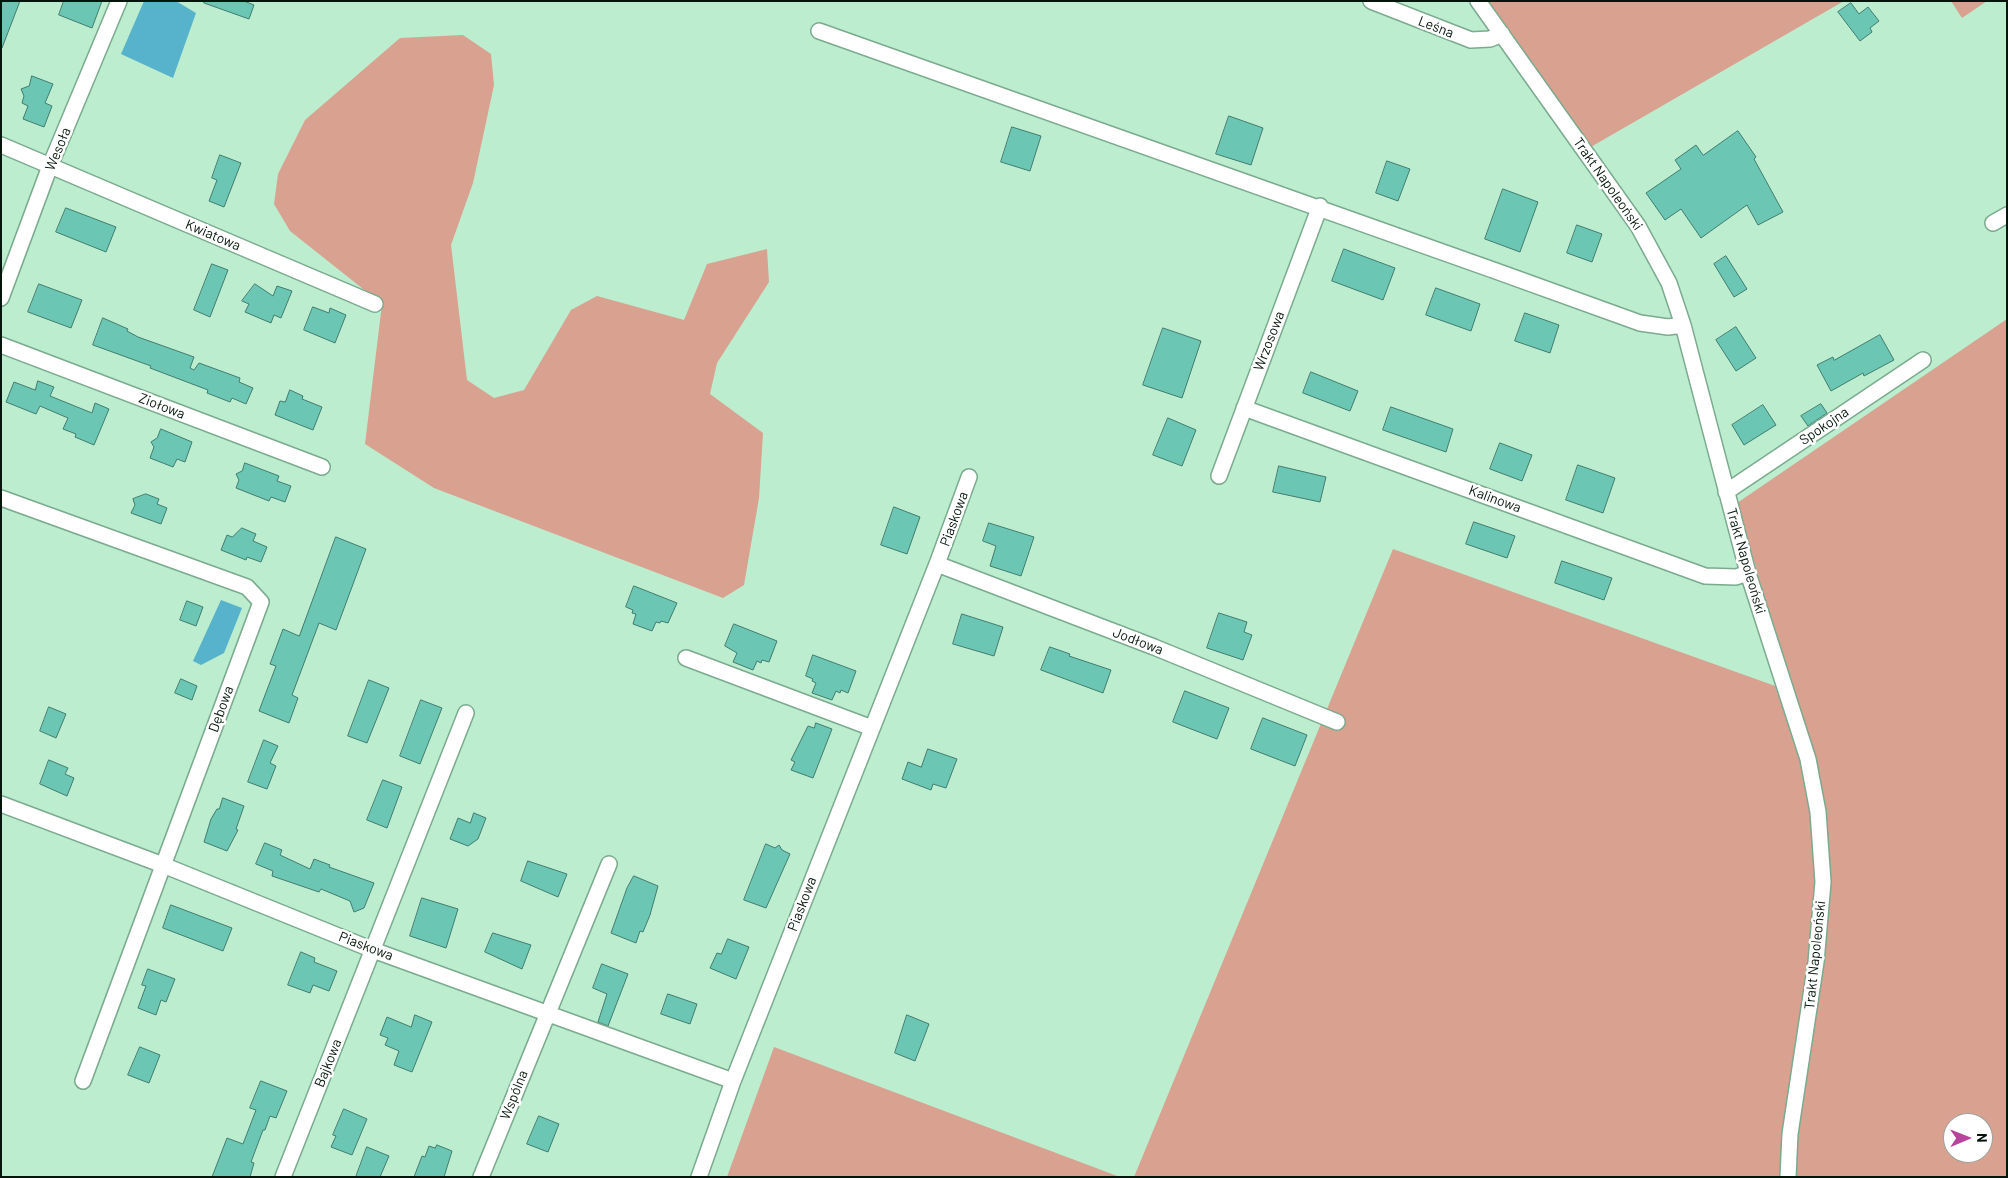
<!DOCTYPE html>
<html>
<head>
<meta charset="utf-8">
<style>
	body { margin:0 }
	#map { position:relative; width:2008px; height:1178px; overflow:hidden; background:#bcedcf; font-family:Barlow,sans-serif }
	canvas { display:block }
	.frame { position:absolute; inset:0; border:2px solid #04150b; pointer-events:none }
	.north { position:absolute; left:1943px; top:1113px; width:50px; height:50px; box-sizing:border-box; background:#fff; border:1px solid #9ba19d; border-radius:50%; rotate:89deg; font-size:14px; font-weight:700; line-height:20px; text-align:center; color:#04150b }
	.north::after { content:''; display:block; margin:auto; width:18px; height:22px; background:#b8449d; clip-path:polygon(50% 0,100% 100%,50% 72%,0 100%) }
</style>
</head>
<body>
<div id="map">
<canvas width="2008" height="1178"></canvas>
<div class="frame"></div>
<div class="north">N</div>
</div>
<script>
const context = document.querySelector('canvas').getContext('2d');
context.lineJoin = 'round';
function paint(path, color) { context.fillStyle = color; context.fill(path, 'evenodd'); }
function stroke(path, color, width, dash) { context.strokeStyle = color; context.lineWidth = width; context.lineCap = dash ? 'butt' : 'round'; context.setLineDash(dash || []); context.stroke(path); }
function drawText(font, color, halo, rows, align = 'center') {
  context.font = font + ' Barlow,sans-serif'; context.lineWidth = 5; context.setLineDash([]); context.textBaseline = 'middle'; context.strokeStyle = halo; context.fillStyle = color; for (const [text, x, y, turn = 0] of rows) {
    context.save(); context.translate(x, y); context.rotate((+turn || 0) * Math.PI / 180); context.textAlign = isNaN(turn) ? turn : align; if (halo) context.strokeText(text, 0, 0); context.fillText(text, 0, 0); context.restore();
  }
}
paint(new Path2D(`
	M1488,1H1844L1589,148Z
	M1951,1H1987L1962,18Z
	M463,35L491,54L494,85L473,183L451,245L467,380L494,398L524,390L571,310L597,296L684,320L707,264L767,249L769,282L717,363L710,394L763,433L759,498L744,585L723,598L434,488L365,444L382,304L290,231L274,204L278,174L305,120L400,38Z
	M2007,319V1177H1134L1393,549L1792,692L1737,503ZM1953,1123H1983V1153H1953Z
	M774,1047L1120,1177H727Z`), '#d9a18f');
paint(new Path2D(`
	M144,1H176L196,13L173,78L121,54Z
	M221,600L242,608L224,653L201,665L193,661Z`), '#57b2cb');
const building = new Path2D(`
	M1,1H20L2,48L1,47Z
	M64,1H102L92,28L59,15Z
	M204,1H244L254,5L249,19L204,3Z
	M1851,3L1859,14L1868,7L1879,21L1870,28L1872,32L1860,41L1838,12Z
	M32,76L53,84L45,103L52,106L44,127L23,119L28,106L22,103L24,96L21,89L29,86Z
	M1229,116L1263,128L1251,165L1216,154Z
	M1012,127L1041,136L1030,171L1001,162Z
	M1738,131L1756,157L1754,159L1783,212L1758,225L1747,205L1701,238L1681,209L1665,220L1646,193L1681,169L1675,160L1696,145L1703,155Z
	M220,155L241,163L224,207L209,201L217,180L212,178Z
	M1387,161L1410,169L1398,201L1376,193Z
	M1503,189L1538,202L1520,252L1485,239Z
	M66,208L116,227L106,252L56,232Z
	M1577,225L1602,234L1592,262L1567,253Z
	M1344,249L1395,268L1383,300L1332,281Z
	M1726,256L1747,289L1734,297L1714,264Z
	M212,264L228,270L210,317L194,310Z
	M39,284L82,300L71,328L28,312Z
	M255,284L273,296L277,286L292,291L281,318L274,315L271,323L245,312L249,304L242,301Z
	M1436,288L1480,304L1471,331L1426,315Z
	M313,307L329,313L330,308L346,315L335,343L304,330Z
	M1525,313L1559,325L1550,353L1515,341Z
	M103,318L128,329L127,331L138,337L194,357L190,368L194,370L199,363L240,378L239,382L253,388L246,404L232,398L230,402L207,393L208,390L150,368L151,366L93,345Z
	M1736,327L1756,358L1736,371L1716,340Z
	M1163,328L1201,341L1182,398L1143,385Z
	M1880,335L1894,360L1864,376L1863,373L1831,391L1817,365L1833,357L1834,360Z
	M1311,372L1358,391L1350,411L1303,393Z
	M38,381L54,387L50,396L92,413L95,403L109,409L94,445L75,437L76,434L63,429L68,418L40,406L36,414L6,402L14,382L35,390Z
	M290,390L303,396L302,399L322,407L313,430L275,415L280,401L285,402Z
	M1821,404L1827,413L1808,426L1801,416Z
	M1763,405L1776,425L1744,445L1732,425Z
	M1391,407L1453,429L1446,452L1383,430Z
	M1168,418L1196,430L1182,466L1153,455Z
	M161,429L192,442L185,462L177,459L173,467L150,458L154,447L151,442L157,438Z
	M1500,443L1532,455L1522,481L1490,469Z
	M245,463L279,476L277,481L291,486L285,502L271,497L269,501L236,488L239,480L236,474L242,471Z
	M1578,465L1615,478L1603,513L1566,500Z
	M1279,466L1326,477L1320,502L1273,492Z
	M146,494L159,499L157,504L167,508L161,524L131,513L135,505L133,499Z
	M894,507L920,517L907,554L881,545Z
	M1474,522L1515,536L1507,558L1466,544Z
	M989,523L1034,537L1021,576L990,566L996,546L983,541Z
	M242,528L256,534L253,541L267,547L261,562L247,557L246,560L221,550L227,535L232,537Z
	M336,537L366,549L336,630L319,623L292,695L298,698L289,723L259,711L276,666L270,664L283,629L299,636Z
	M1562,561L1612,578L1604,600L1555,583Z
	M634,586L677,603L668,623L661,621L660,623L656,622L652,631L633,624L636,614L632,613L633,610L626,607Z
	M187,601L203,607L196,626L180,620Z
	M1219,613L1247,622L1244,632L1252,635L1243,660L1207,648Z
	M962,614L1003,627L994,656L953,644Z
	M734,624L777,641L769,662L762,660L761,663L757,661L753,670L733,662L737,653L725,646Z
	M1050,647L1070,654L1069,656L1111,670L1103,693L1041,670Z
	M813,655L856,671L848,693L841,690L840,693L836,691L832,700L812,693L816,683L812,681L813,679L806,676Z
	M181,679L197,686L192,700L175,693Z
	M369,680L389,688L367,743L348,736Z
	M1185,691L1229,708L1217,739L1173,722Z
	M421,700L442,708L420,764L400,756Z
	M49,707L66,714L56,738L40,731Z
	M1263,718L1307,735L1295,766L1251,749Z
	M816,723L832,729L813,778L791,770L795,762L791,760L808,726L814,728Z
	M264,740L278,746L270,763L276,766L267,789L248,782Z
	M928,749L957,759L946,788L933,784L931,790L902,779L908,762L921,767Z
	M49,760L68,768L65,774L74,778L67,796L40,784Z
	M383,780L402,787L387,828L367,820Z
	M223,798L244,806L236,829L238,830L227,851L204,842L211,819L217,809H219Z
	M474,813L486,818L478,839L468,846L450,839L458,818L470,823Z
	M265,843L282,850L280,855L310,869L314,859L330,865L329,867L374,883L364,908L354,912L350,901L321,889L319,892L272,876L273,871L256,864Z
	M766,844L775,848L779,845L782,850L790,854L766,908L744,900Z
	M528,861L567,874L558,897L521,881Z
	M634,876L658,886L650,915L643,932L640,931L636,943L611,933L627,888Z
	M422,898L458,909L446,948L410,936Z
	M171,905L232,928L223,951L163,928Z
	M493,933L531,945L522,969L485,952Z
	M728,939L749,947L736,979L710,968L717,953L721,954Z
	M301,952L315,958L314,962L337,971L329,991L313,985L310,993L288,985Z
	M602,964L628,974L608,1026L598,1022L607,994L593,988Z
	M148,969L175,979L166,1002L161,1000L156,1015L138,1008L146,986L142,985Z
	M668,994L697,1004L690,1024L661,1014Z
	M415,1015L432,1022L412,1072L394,1065L399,1051L385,1045L388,1038L380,1035L387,1017L411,1027Z
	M907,1015L929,1024L915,1061L895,1053Z
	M140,1047L160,1055L149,1083L128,1075Z
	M261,1081L287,1091L276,1118L270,1116L265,1130H263L251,1162L254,1163L250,1177H212L227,1138L243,1144L256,1110L250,1108Z
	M344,1109L367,1119L352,1155L331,1147L336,1136L333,1135Z
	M539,1116L559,1124L548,1152L527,1144Z
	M437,1145L452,1151L444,1177H414L422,1156L425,1157L429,1146L435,1148Z
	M367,1147L389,1156L380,1177H356Z`);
paint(building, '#6bc7b3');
stroke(building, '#417c6f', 1);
const street = new Path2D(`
	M1371,1L1471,40L1490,39L1502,34
	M1478,1L1638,226L1669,283L1683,325L1748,573L1808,759L1818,812L1823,882L1816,962L1790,1134L1788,1177
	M819,31C1093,128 1367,224 1640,323L1668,327L1683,325
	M1,145L375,304
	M1993,223L2007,215
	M1,298L50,166L119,1
	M1,345L322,467
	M1244,408L1705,576L1736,577L1748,573
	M1219,476L1320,206
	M1726,492L1923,360
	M1,498L247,587L261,602L83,1081
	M937,564L1154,647L1337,722
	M686,658L872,728
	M1,804L163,865L373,950L733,1081L937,564L969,477
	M283,1177L466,713
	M481,1177L609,864
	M699,1177L733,1081`);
stroke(street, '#7baa8e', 18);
stroke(street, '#fff', 15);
drawText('14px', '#04150b', '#fff', [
	["Leśna",1436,27,21],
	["Wesoła",58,149,-68],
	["Trakt Napoleoński",1608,184,55],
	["Kwiatowa",213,235,23],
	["Wrzosowa",1269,341,-69],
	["Ziołowa",162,406,21],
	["Spokojna",1824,426,-34],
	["Kalinowa",1495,499,20],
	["Piaskowa",954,519,-70],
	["Trakt Napoleoński",1746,561,74],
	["Jodłowa",1138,641,21],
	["Dębowa",221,709,-70],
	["Piaskowa",802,904,-69],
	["Piaskowa",366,946,21],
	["Trakt Napoleoński",1815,955,-84],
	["Bajkowa",328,1063,-68],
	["Wspólna",514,1095,-68]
]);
</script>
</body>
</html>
